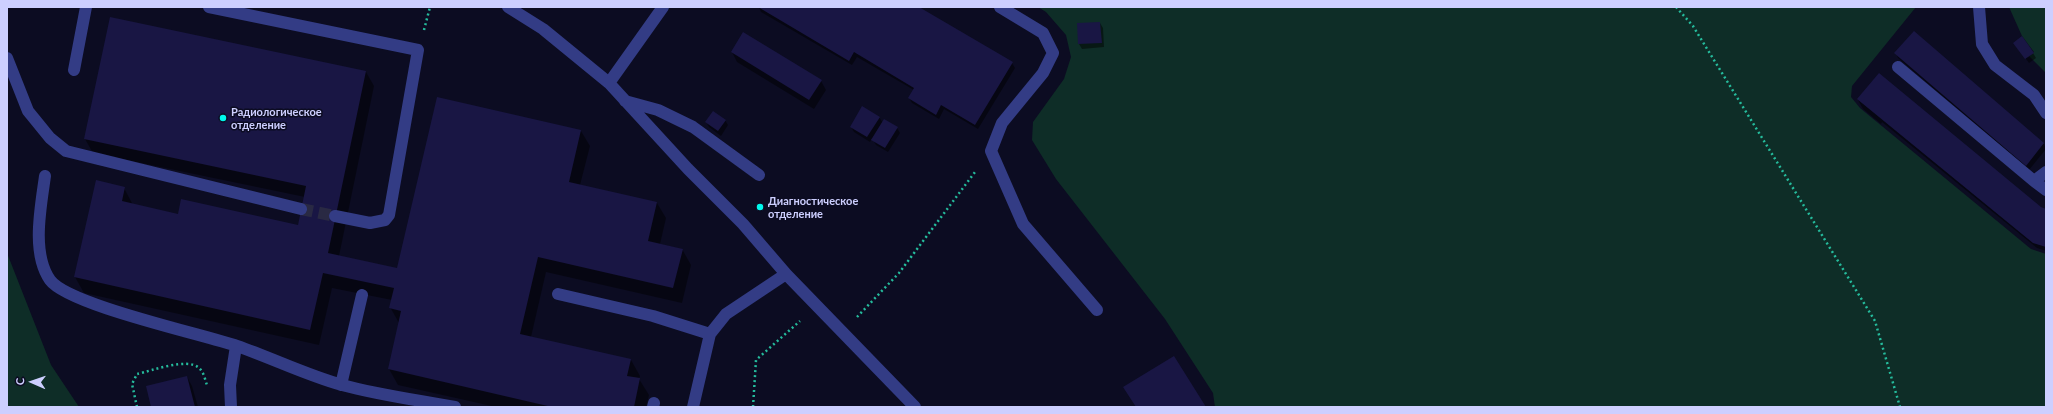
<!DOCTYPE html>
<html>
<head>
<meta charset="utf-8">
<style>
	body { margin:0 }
	#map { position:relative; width:2053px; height:414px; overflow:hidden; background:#0c0c22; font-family:Lato,sans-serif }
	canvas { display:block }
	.frame { position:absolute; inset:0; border:8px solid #cdcfff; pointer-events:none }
	.north { position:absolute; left:12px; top:362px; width:40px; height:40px; -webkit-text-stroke:3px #0c0c22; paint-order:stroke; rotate:272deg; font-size:11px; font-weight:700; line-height:16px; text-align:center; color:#cdcfff }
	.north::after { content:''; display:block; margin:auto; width:14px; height:18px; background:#cdcfff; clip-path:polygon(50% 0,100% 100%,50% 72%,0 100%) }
</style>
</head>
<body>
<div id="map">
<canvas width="2053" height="414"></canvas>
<div class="frame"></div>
<div class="north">С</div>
</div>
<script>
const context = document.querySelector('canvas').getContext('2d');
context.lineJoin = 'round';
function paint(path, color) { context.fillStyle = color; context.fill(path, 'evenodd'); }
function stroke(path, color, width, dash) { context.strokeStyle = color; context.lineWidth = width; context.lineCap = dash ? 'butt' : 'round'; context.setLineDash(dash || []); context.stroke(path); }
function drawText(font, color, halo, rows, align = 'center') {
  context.font = font + ' Lato,sans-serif'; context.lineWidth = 3; context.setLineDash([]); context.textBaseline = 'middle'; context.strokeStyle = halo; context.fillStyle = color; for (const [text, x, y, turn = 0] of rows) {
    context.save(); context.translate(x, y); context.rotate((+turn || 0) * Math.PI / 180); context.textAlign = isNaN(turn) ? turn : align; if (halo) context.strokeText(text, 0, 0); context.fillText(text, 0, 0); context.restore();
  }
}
paint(new Path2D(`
	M1038,7H1916L1852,86L1851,97L1860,108L2031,249L2046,254V407H1215L1213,393L1165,319L1056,179L1032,140L1033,122L1064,79L1071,57L1066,35L1046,12Z
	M2009,7H2046V73L2029,56L2034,52L2022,36Z
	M7,253L51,365L79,407H7Z`), '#0e2d27');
paint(new Path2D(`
	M759,7H917L1012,63L1015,68L978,129L944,109L939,119L912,103L909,98L914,90L857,57L852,65L761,12Z
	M1100,23L1103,28L1104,47L1082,49L1079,44Z
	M1914,32L2044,144L2046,149L2029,170L1898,58L1896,53Z
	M2018,48L2033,53L2036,58L2029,63Z
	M732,52L821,81L826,90L814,109L737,62Z
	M366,72L374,86L339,256L398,269L581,131L590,146L580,185L657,203L666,218L660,244L682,249L691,265L682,303L546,272L531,337L631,360L640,376L639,379L649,395L646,407H496L398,385L389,369L399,323L390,307L392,300L332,288L319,345L84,293L75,277L124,188L133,205L178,215L298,226L305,197L93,153L85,139Z
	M1858,100L2046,210V251L2037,248L1882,122L1881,124L1863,109Z
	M879,117L883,123L897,128L900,133L888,152L876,145L872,138L870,142L854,132L851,127Z
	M725,120L728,125L721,136L709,127L706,122Z
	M187,377L192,386L198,407H152Z`), '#0007');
paint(new Path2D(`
	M758,7H919L1013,62L975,125L941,105L936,115L908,98L914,88L854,52L849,61Z
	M110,17L366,71L328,253L397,268L437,97L581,130L569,182L657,202L648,241L683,249L673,288L538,257L520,334L631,359L627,376L640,378L634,407H552L388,369L401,311L389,308L394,288L323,273L310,330L74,277L96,180L125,187L122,201L178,214L181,199L298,225L306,186L84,139Z
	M1100,22L1102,43L1078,44L1077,23Z
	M1914,31L2044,143L2026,166L1894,53Z
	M743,32L822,80L809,100L731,52Z
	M2022,36L2034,53L2025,59L2013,43Z
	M1879,73L2041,207L2046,209V247L2033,243L1857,99Z
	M862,106L880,117L867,137L850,127Z
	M713,111L726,120L718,131L705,122Z
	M884,119L898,127L885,148L871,140Z
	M1174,356L1206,407H1136L1123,387Z
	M187,376L195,407H151L146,386Z`), '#191644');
stroke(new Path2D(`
	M301,209L335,216`), '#292943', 12, [12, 6]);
stroke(new Path2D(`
	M1676,7L1693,26L1875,321L1900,407
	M424,30L430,7
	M857,317L899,273L975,172
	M137,407L132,384L137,374C151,371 188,357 199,368C204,372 205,380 207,385
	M753,407L756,360L800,321`), '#25bb9c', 2.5, [2, 3]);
stroke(new Path2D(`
	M209,7L418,50L389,215L385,220L370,223L335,216
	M508,7L543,29L609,83L688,169L743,224L786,274L915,407
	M1000,7L1043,33L1053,53L1043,73L1002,123L991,151L1023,224L1097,310
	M1979,7L1982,44L1995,65L2034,95L2046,113
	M7,58L28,111L50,138L66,151L301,209
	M1898,67L2034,181L2046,172
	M74,70L86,7
	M609,83L663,7
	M625,101L658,110L693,127L759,175
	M45,176C41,206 31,253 50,280C68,305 202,334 237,346C272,358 306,375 342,385C379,395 417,400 455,407
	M2034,181L2046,190
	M558,294L653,316L710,334
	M341,385L362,295
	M231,407L230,385L236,346
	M653,407L654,403
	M693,407L710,334L726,314L786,274`), '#333c85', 12);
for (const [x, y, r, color] of [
	[223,118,4,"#00f8ec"],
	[760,207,4,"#00f8ec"]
]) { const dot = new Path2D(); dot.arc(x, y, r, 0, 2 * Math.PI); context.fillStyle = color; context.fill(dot); stroke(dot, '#0c0c22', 1.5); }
drawText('bold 11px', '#cdcfff', '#0c0c22', [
	["Радиологическое",231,112],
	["отделение",231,125],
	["Диагностическое",768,201],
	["отделение",768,214]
], 'left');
</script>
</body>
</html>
